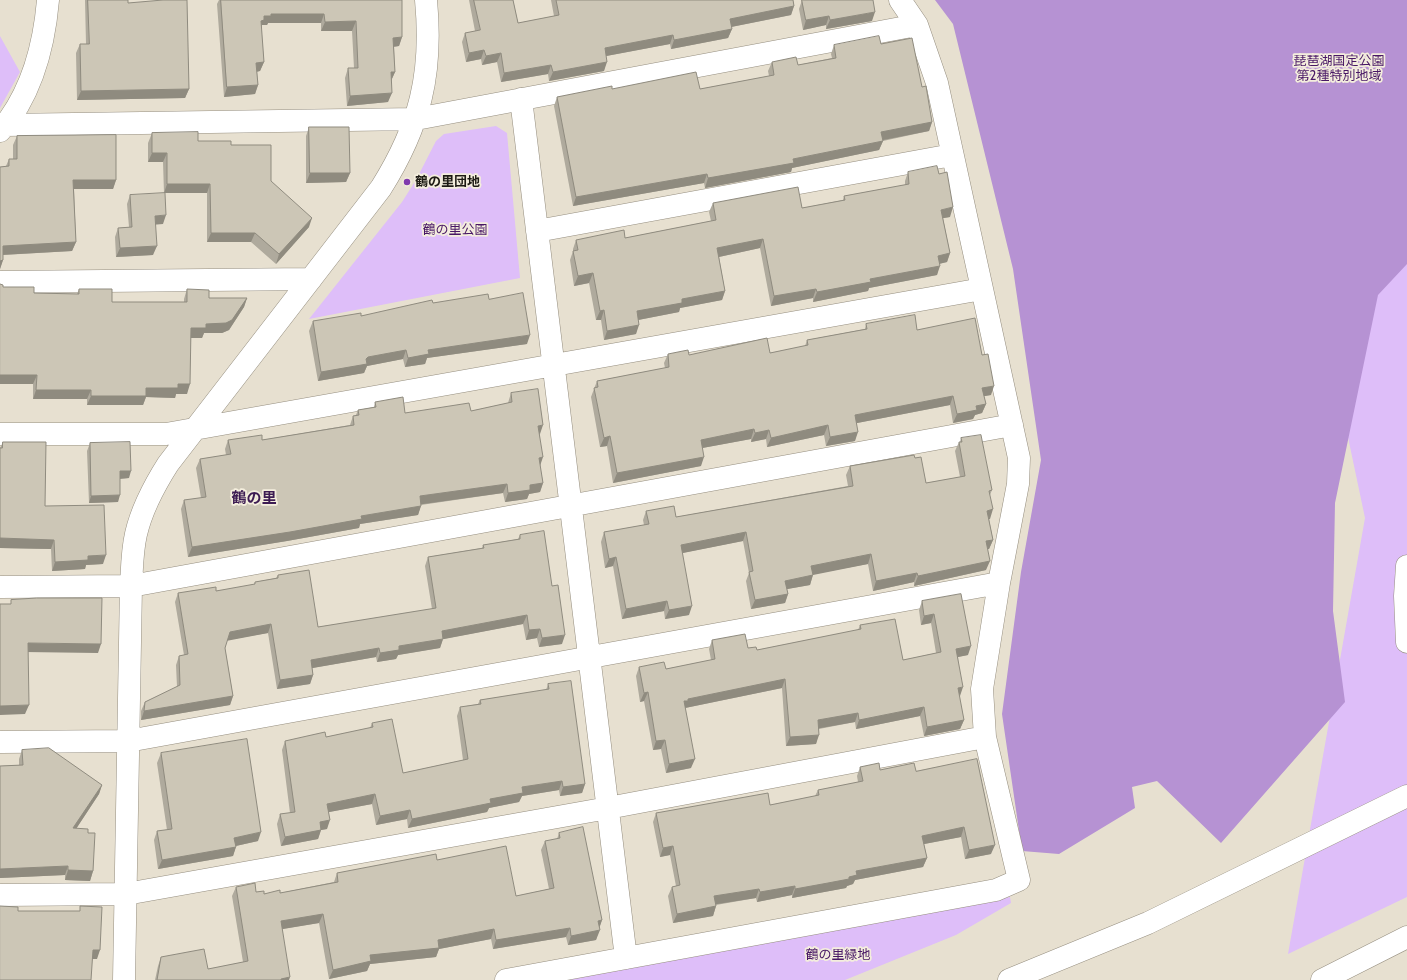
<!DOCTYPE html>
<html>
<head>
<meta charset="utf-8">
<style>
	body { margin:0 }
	canvas { display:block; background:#e7e0d0 }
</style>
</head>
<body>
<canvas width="1407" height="980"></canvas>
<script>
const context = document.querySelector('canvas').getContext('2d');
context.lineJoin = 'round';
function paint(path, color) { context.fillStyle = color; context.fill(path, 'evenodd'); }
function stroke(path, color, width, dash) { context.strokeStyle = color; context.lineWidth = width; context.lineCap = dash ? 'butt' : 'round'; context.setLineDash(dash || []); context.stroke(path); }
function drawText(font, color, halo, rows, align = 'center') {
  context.font = font + ' Cabin,"Noto Sans JP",sans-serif'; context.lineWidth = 3.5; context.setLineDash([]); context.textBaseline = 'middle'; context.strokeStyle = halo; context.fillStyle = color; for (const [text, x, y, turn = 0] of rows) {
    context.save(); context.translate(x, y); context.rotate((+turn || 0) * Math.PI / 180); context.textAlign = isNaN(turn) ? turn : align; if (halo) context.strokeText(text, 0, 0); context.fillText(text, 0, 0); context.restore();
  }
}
paint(new Path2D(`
	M1256,0H1407V897L1288,954L1365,518Z
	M0,36L20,72L0,108Z
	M496,126L507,133L520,278L309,319L402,202L416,180L436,141L444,134Z
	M1010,897L1011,903L956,935L845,980H563Z`), '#debef9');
paint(new Path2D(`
	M935,0H1407V264L1378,295L1335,503L1333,611L1345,702L1221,843L1157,781L1132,787L1135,808L1059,854L1022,851L1002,714L1021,572L1041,460L1013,269L953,24Z`), '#b692d3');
const minor = new Path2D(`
	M521,99L626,958
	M5,125L416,119L917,25
	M0,131C32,94 44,47 48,0
	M537,231L952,155
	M0,282L311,279
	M0,434H166L982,289
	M0,587L131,586L1012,425
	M0,742L128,741L999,583
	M0,895L126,894L608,808L985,737
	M124,980L131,586C132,569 132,551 136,534C142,508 154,486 168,464L381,188C420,126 433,74 426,0
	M506,980L996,890L1019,880L985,737L982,689L999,583L1018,484L1019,458L937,83L917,25L900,0
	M1009,980L1148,923L1407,796`);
const highway = new Path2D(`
	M1407,566L1405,596L1407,642
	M1322,980L1407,937`);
stroke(minor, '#968f80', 23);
stroke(highway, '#968f80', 23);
stroke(minor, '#fff', 22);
stroke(highway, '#fff', 22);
paint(new Path2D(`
	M85,0H128V3L189,89L185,98L77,100L76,53L80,44H86Z
	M219,0H402V37L399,46L394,47L395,72L391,81L388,102L347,106L345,78L348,68H354L352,31H321V23H268L267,25H262L261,28L264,62L260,71L257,72L258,85L255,94L224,97L217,4Z
	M469,0H513L518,23L554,16L551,0H793L794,6L791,15L731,27L732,29L728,38L671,49L670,44L606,56L604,71L549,81L548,74L501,82L497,62L482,65L481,59L466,62L462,42L465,33L475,31Z
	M802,0L872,21L826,29V25L803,30L799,9Z
	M881,44L922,87L932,122L929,131L883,141L879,150L792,168L791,172L705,188L704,183L573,206L554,106L557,97L612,89H700L769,76L768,71L772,62L798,65L832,58L831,54L834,45Z
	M309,127L350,173L346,182L306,183V136Z
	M152,133L198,141L231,145L271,181L309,227L276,264L251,242H207V193H164L163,162H148V143Z
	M17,136L116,180L113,189H74L76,242L72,251L3,255V260L0,269V167L6,166L9,159H13V145Z
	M908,172L950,217L943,218L950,253L947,262L939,264L937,275L869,288L868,291L813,302V298L771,306L760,248L719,257L725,291L722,300L680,308L679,312L638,320L636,334L604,340L601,320H596L589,283L574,286L570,260L573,251V249L576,240L625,238L711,221L709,212L713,203L802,208L843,200L844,196L905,185V181Z
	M130,195L163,224H155L153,255L116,257L115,237L118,228L129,227L127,204Z
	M3,287L34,293L77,294L79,289L112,302H184V299L187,289L209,298H247L244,307L229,330L222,333H204L202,338H191L187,394H176L175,398L146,397L143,405H87V399H33V384Z
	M489,299L527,344L427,358L425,364L405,367L403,359L367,366L364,373L318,381L309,331L313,321L361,316L433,303Z
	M866,324L917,330L982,355L991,395L984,396L986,404L982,413L975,415L973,419L953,423L950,405L857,423L855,441L826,446L824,435L767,447L766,439L751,442V439L702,448L701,466L613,483L607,446L600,447L591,397L597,381L665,368L664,363L668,354L689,355L770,353L805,346L807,340L865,329Z
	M511,393L540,434V465L543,483L540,492L529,494L527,499L505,502L503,493L421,505L418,515L360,524L359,528L287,541L188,557L181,509L184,500L201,498L196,468L200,459L226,455L225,449L228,440H262L350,425L353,416L356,415L358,410L374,407L375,402L405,413L471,411L508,403Z
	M961,438L992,490L990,495V519H989L993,540L989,549H987L986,570L914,586V582L873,591L868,564L813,574L810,585L787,589L788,594L785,603L751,609L746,581L749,573L743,541L682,553L689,615L665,619L664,611L622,619L613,566L605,568L601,542L604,532L644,525L643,520L646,511L676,517L848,486L846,475L850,466L915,458L926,483L960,477L955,451L959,442H960Z
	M3,442L45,506L103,564L86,565L85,569L52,571L51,549L0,548V448Z
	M90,443L129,478L120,479L118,502L89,503L87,451Z
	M520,535L562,644L539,647L537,638L526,640L523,624L443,639L440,648L398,655L396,659L377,662L376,657L312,668L313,675L310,684L277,689L268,633L227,640L225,648L233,696L230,705L141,720V711L145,702L177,687L176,665L179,656L184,655L175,602L178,593L216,591L254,585L255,582L276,578L278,575L318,627L432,609L425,566L428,557L482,548L483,545L518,539Z
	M961,594L968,655L958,657L960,696L959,697L964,720L960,729L924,736L920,716L856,729L855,722L819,729L816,744L786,746L782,688L685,708L691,768L666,773L661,749L653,750L644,701L640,702L636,676L639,667L666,669L711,660L709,649L712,640L757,650L858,630L860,625L903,660L936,653L931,623L921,625L919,610L922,601Z
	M548,684L585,784L582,793L560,796L559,790L522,796L519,802L489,808L487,812L408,828L407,819L376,825L372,804L329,812L327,829L321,830L318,839L281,846L277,824L280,814L290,813L282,750L285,741L326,737L370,728L372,723L403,773L463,760L457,716L460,707L478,704L480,700L546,690Z
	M22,750L102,785L99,794L76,829L88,833L93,871L90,881L65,880V875L0,878V766L19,765V759Z
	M161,753L258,841L236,846L233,856L158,869L154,840L157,831L167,830L157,763Z
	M860,767L880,770L916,771L991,854L965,859L961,837L924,844L927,858L923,867L855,880L853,884L847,886L846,888L824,892L792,898V895L757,902L756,898L716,905V906L713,916L673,923L668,896L672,887L676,886L670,855L660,857L653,822L656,813L770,805L815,796L818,790L858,782L857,776Z
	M559,833L602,920L599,928L596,940L568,945L566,937L493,949L491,939L439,949L436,957L370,964L367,971L329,979L319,923L282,929L289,980H155L158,966L161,957L208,969L243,962L232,896L236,887L264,894L280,893L334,882L337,873L437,860L516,896L549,889L541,850L545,841L557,839Z`), '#afaa9d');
paint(new Path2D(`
	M794,6L791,15L726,28L730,19Z
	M875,12L872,21L826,29L830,20Z
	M271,14H324L321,23H268L267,25H262L261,29V21L264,16Z
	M829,16L826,25L803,30L806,20Z
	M356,21L352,31H321L325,22Z
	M732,29L728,38L671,49L674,40Z
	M673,35L670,44L601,57L605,48Z
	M402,37L399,46L390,47L393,38Z
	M484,50L481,59L466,62L469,53Z
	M501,53L497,62L482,65L486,56Z
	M264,62L260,71L253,72L256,63Z
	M607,62L604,71L549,81L553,72Z
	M551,65L548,74L501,82L504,73Z
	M391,72H395L391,81H387Z
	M258,85L255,94L224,97L227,87Z
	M189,89L185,98L77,100L81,91Z
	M392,93L388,102L347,106L350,96Z
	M932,122L929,131L878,141L881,132Z
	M883,141L879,150L792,168L791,172L705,188L708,178L793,159Z
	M152,153H167L163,162H148Z
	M310,173H350L346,182L306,183Z
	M707,174L704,183L573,206L576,197Z
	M73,180H116L113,189H70Z
	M167,184H210L207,193H164Z
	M953,207L950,217L938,219L941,210Z
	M166,215L163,224L151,225L155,216Z
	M312,218L309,227L276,264L279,254Z
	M211,233H255L251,242H207Z
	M763,239L760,248L714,258L717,248Z
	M76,242L72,251L0,255L3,246Z
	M157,246L153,255L116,257L120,248Z
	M950,253L947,262L934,265L938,256Z
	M3,260L0,269V261Z
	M940,266L937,275L869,288L868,291L813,302L817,292L870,279Z
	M593,273L589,283L574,286L578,276Z
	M816,289L813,298L771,306L774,296Z
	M725,291L722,300L680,308L679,312L633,321L637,311L682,299Z
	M247,298L244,307L229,330L222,333H204L202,338H187L191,328L206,324Z
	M604,310L601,320H596L600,311Z
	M639,325L636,334L604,340L607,331Z
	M530,335L527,344L427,358L425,364L405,367L408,358L428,350Z
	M406,350L403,359L367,366L364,373L318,381L321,372L366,359L368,357Z
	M0,375H37L33,384H0Z
	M178,384H190L187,394H176L175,398L146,397L143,405H87L91,396L146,388Z
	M994,386L991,395L979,397L982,388Z
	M36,390H91L87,399H33Z
	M953,396L950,405L852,424L855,415Z
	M986,404L982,413L975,415L973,419L953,423L957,414L976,406Z
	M543,425L540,434L535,435L538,426Z
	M828,425L824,435L767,447L771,438Z
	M754,429L751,439L697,449L701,440Z
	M769,430L766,439L751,442L755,433Z
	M858,432L855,441L826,446L830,437Z
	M610,436L607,446L600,447L604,438Z
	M543,457L540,466L539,458Z
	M704,457L701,466L613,483L617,473Z
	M120,471H131L129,478L117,479Z
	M543,483L540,492L529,494L527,499L505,502L508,493L530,485Z
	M507,484L503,493L416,505L420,496Z
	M120,495L118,502L89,503L91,496Z
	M421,506L418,515L360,524L359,528L287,541L188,557L192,547L361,516Z
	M993,509L990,519L984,520L987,511Z
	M746,532L743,541L678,554L681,545Z
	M0,538L54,540L51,549L0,548Z
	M993,540L989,549L982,550L986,541Z
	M871,554L868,564L808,576L811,566Z
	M106,555L103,564L86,565L85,569L52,571L55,562L88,556Z
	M616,557L613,566L605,568L609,559Z
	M990,561L986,570L914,586L918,576Z
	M917,573L914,582L873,591L876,581Z
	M813,575L810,585L782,590L785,581Z
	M788,594L785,603L751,609L755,600Z
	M667,601L664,611L622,619L626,609Z
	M692,606L689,615L665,619L669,610Z
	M934,614L931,623L921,625L924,616Z
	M527,615L523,624L439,640L442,631Z
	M271,624L268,633L226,641L230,632Z
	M540,629L537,638L526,640L529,630Z
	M565,635L562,644L539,647L542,638Z
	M443,639L440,648L398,655L396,659L377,662L380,653L399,646Z
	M28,643L101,644L98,653L24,652Z
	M971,646L968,655L953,658L956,649Z
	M379,648L376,657L307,669L311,660Z
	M313,675L310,684L277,689L280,680Z
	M785,679L782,688L685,708L684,701L688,699Z
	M963,687L960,696L955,698L958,688Z
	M648,692L644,701L640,702L644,693Z
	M233,696L230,705L141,720L144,711Z
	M29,705L25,714L0,715V706Z
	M924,707L920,716L856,729L859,720Z
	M858,713L855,722L815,729L818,720Z
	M964,720L960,729L924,736L927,727Z
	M819,735L816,744L786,746L790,737Z
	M665,740L661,749L653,750L656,741Z
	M695,759L691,768L666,773L669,764Z
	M562,781L559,790L522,796L519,802L489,808L487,812L408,828L412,819L490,799L522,787Z
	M585,784L582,793L560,796L563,787Z
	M102,785L99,794L70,838L73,828Z
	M375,794L372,804L324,813L327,804Z
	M410,810L407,819L376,825L380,816Z
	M330,820L327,829L321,830L318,839L281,846L285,837L320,822Z
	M964,827L961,837L919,845L922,836Z
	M261,832L258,841L231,847L234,838Z
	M995,845L991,854L965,859L969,850Z
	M673,846L670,855L660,857L663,848Z
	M236,847L233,856L158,869L162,860Z
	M927,858L923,867L855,880L853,884L847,886L846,888L792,898L795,889L849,877L856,871Z
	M68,866L65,875L0,878V869Z
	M68,870L93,871L90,881L65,880Z
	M795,886L792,895L757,902L760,892Z
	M759,889L756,898L711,905L714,896Z
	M716,906L713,916L673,923L677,914Z
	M323,914L319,923L277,930L281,921Z
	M602,920L599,929L598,921Z
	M570,928L566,937L493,949L496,940Z
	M494,929L491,939L439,949L436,957L370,964L367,971L329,979L333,970L370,955L438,940Z
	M600,930L596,940L568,945L571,936Z
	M93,950H100L97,959H89Z
	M290,977L289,980H281V979Z`), '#8f8b7f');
const building = new Path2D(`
	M88,0H128V3L163,0H187L189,89L81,91L80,44H89Z
	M221,0H402V37L393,38L395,72H391L392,93L350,96L348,68H358L356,21L325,22L324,14H271V16H264V20L261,21L264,62L256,63L258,85L227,87Z
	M474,0H513L518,23L559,15L556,0H793L794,6L730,19L732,29L674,40L673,35L605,48L607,62L553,72L551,65L504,73L501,53L486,56L484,50L469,53L465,33L480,30Z
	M802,0H873L875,12L830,20L829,16L806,20Z
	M879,36L881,44L912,38L922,87L926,86L932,122L881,132L883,141L793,159L794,163L708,178L707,174L576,197L557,97L612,86V89L696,72L700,89L774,75L772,62L796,57L798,65L836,58L834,45Z
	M309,127H349L350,173H310Z
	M198,132V141H231V145H271V181L312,218L279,254L255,233H211L210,184H167V153H152V133Z
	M116,135V180H73L76,242L3,246V260L0,261V167L9,166V159H17V136Z
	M937,166L939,174L947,172L953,207L941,210L950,253L938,256L940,266L870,279L871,282L817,292L816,289L774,296L763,239L717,248L725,291L682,299V303L637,311L639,325L607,331L604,310L600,311L593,273L578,276L573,251L578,250L576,240L624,230L625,238L716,220L713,203L798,187L802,208L845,200L844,196L909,184L908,172Z
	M165,193L166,215L155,216L157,246L120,248L118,228L132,227L130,195Z
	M0,284L3,285V287H34V293L79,294V289H112V302H187V289L209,290V298H247L232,320L226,323L206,324V328H191L190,384H178V388H146V396H91V390H36L37,375H0Z
	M523,293L530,335L428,350L429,354L408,358L406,350L368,357L366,359L367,364L321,372L313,321L361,313V316L432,300L433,303L488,294L489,299Z
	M915,315L917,330L975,318L982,355L988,354L994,386L982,388L986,404L976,406L977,410L957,414L953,396L855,415L858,432L830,437L828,425L771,438L769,430L755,433L754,429L701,440L704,457L617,473L610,436L604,438L594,388L598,387L597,381L669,367L668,354L688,350L689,355L767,338L770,353L808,345L807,340L867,329L866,324Z
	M538,389L543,425L538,426L543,457L539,458L543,483L530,485V490L508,493L507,484L420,496L421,506L361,516L362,519L290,532L192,547L184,500L206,497L200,459L231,454L228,440L262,435V440L354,425L353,416L359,415L358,410L376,407L375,402L403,397L405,413L469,403L471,411L512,402L511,393Z
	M981,435L992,490L989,491L993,509L987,511L993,540L986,541L990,561L918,576L917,573L876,581L871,554L811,566L813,575L785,581L788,594L755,600L749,572L753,571L746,532L681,545L692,606L669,610L667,601L626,609L616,557L609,559L604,532L649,524L646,511L674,506L676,517L853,486L850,466L914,455L915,458L921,457L926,483L965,476L959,442H962L961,438Z
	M3,442H46L45,506L104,505L106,555L88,556V560L55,562L54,540L0,538V448H2Z
	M130,442L131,471H120V495L91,496L90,443Z
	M544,531L552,586L558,585L565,635L542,638L540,629L529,630L527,615L442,631L443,639L399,646V650L380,653L379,648L311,660L313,675L280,680L271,624L230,632L225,648L233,696L144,711L145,702L180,685L179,656L188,654L178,593L216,587V591L255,584V582L278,578V575L309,570L318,627L436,608L428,557L484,548L483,545L520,539V535Z
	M961,594L971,646L956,649L963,687L958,688L964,720L927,727L924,707L859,720L858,713L818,720L819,735L790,737L785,679L688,699V701H684L695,759L669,764L665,740L656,741L648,692L644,693L639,667L664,662L666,669L715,659L712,640L745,634L748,648L756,647L757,650L861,629L860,625L895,619L903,660L941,652L934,614L924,616L922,601Z
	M37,598H102L101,644L28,643L29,705L0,706V604H11V600Z
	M571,681L585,784L563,787L562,781L522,787L523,793L490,799L491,803L412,819L410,810L380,816L375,794L327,804L330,820L320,822L321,830L285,837L280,814L295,812L285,741L325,732L326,737L373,727L372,723L392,719L403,773L468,759L460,707L481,704L480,700L549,689L548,684Z
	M247,739L261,832L234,838L236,847L162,860L157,831L172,829L161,753Z
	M49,748L102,785L73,828L88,829V833H95L93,871L68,870V866L0,869V766L23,765L22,750Z
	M977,759L995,845L969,850L964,827L922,836L927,858L856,871L857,875L849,877V879L828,883L795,889V886L760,892L759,889L714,896L716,906L677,914L672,887L680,885L673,846L663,848L656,813L768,793L770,805L819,795L818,790L863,781L860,767L879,763L880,770L914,763L916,771Z
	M583,827L602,920L598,921L600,930L571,936L570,928L496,940L494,929L438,940L439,948L370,955L371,961L333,970L323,914L281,921L290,977L281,979V980H157L161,957L204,949L208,969L248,961L236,887L255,883L256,892L264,891V894L280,890V893L338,882L337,873L436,854L437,860L506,846L516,896L554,888L545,841L560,838L559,833Z
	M0,906L18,907V911H80V906L102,907L100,950H93L91,980H0Z`);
paint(building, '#ccc6b6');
stroke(building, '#8f8b7f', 1);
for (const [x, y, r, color] of [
	[407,182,4,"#803aad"]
]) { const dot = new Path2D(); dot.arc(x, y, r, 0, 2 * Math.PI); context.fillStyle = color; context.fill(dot); stroke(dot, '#f4eedd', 1.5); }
drawText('13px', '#481765', '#f4eedd', [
	["琵琶湖国定公園",1339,61],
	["第2種特別地域",1339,76],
	["鶴の里公園",455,230],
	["鶴の里緑地",838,955]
]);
drawText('bold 13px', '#1d1a14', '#f4eedd', [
	["鶴の里団地",415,182]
], 'left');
drawText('bold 15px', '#3d1c53', '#f4eedd', [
	["鶴の里",254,499]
]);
</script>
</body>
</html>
